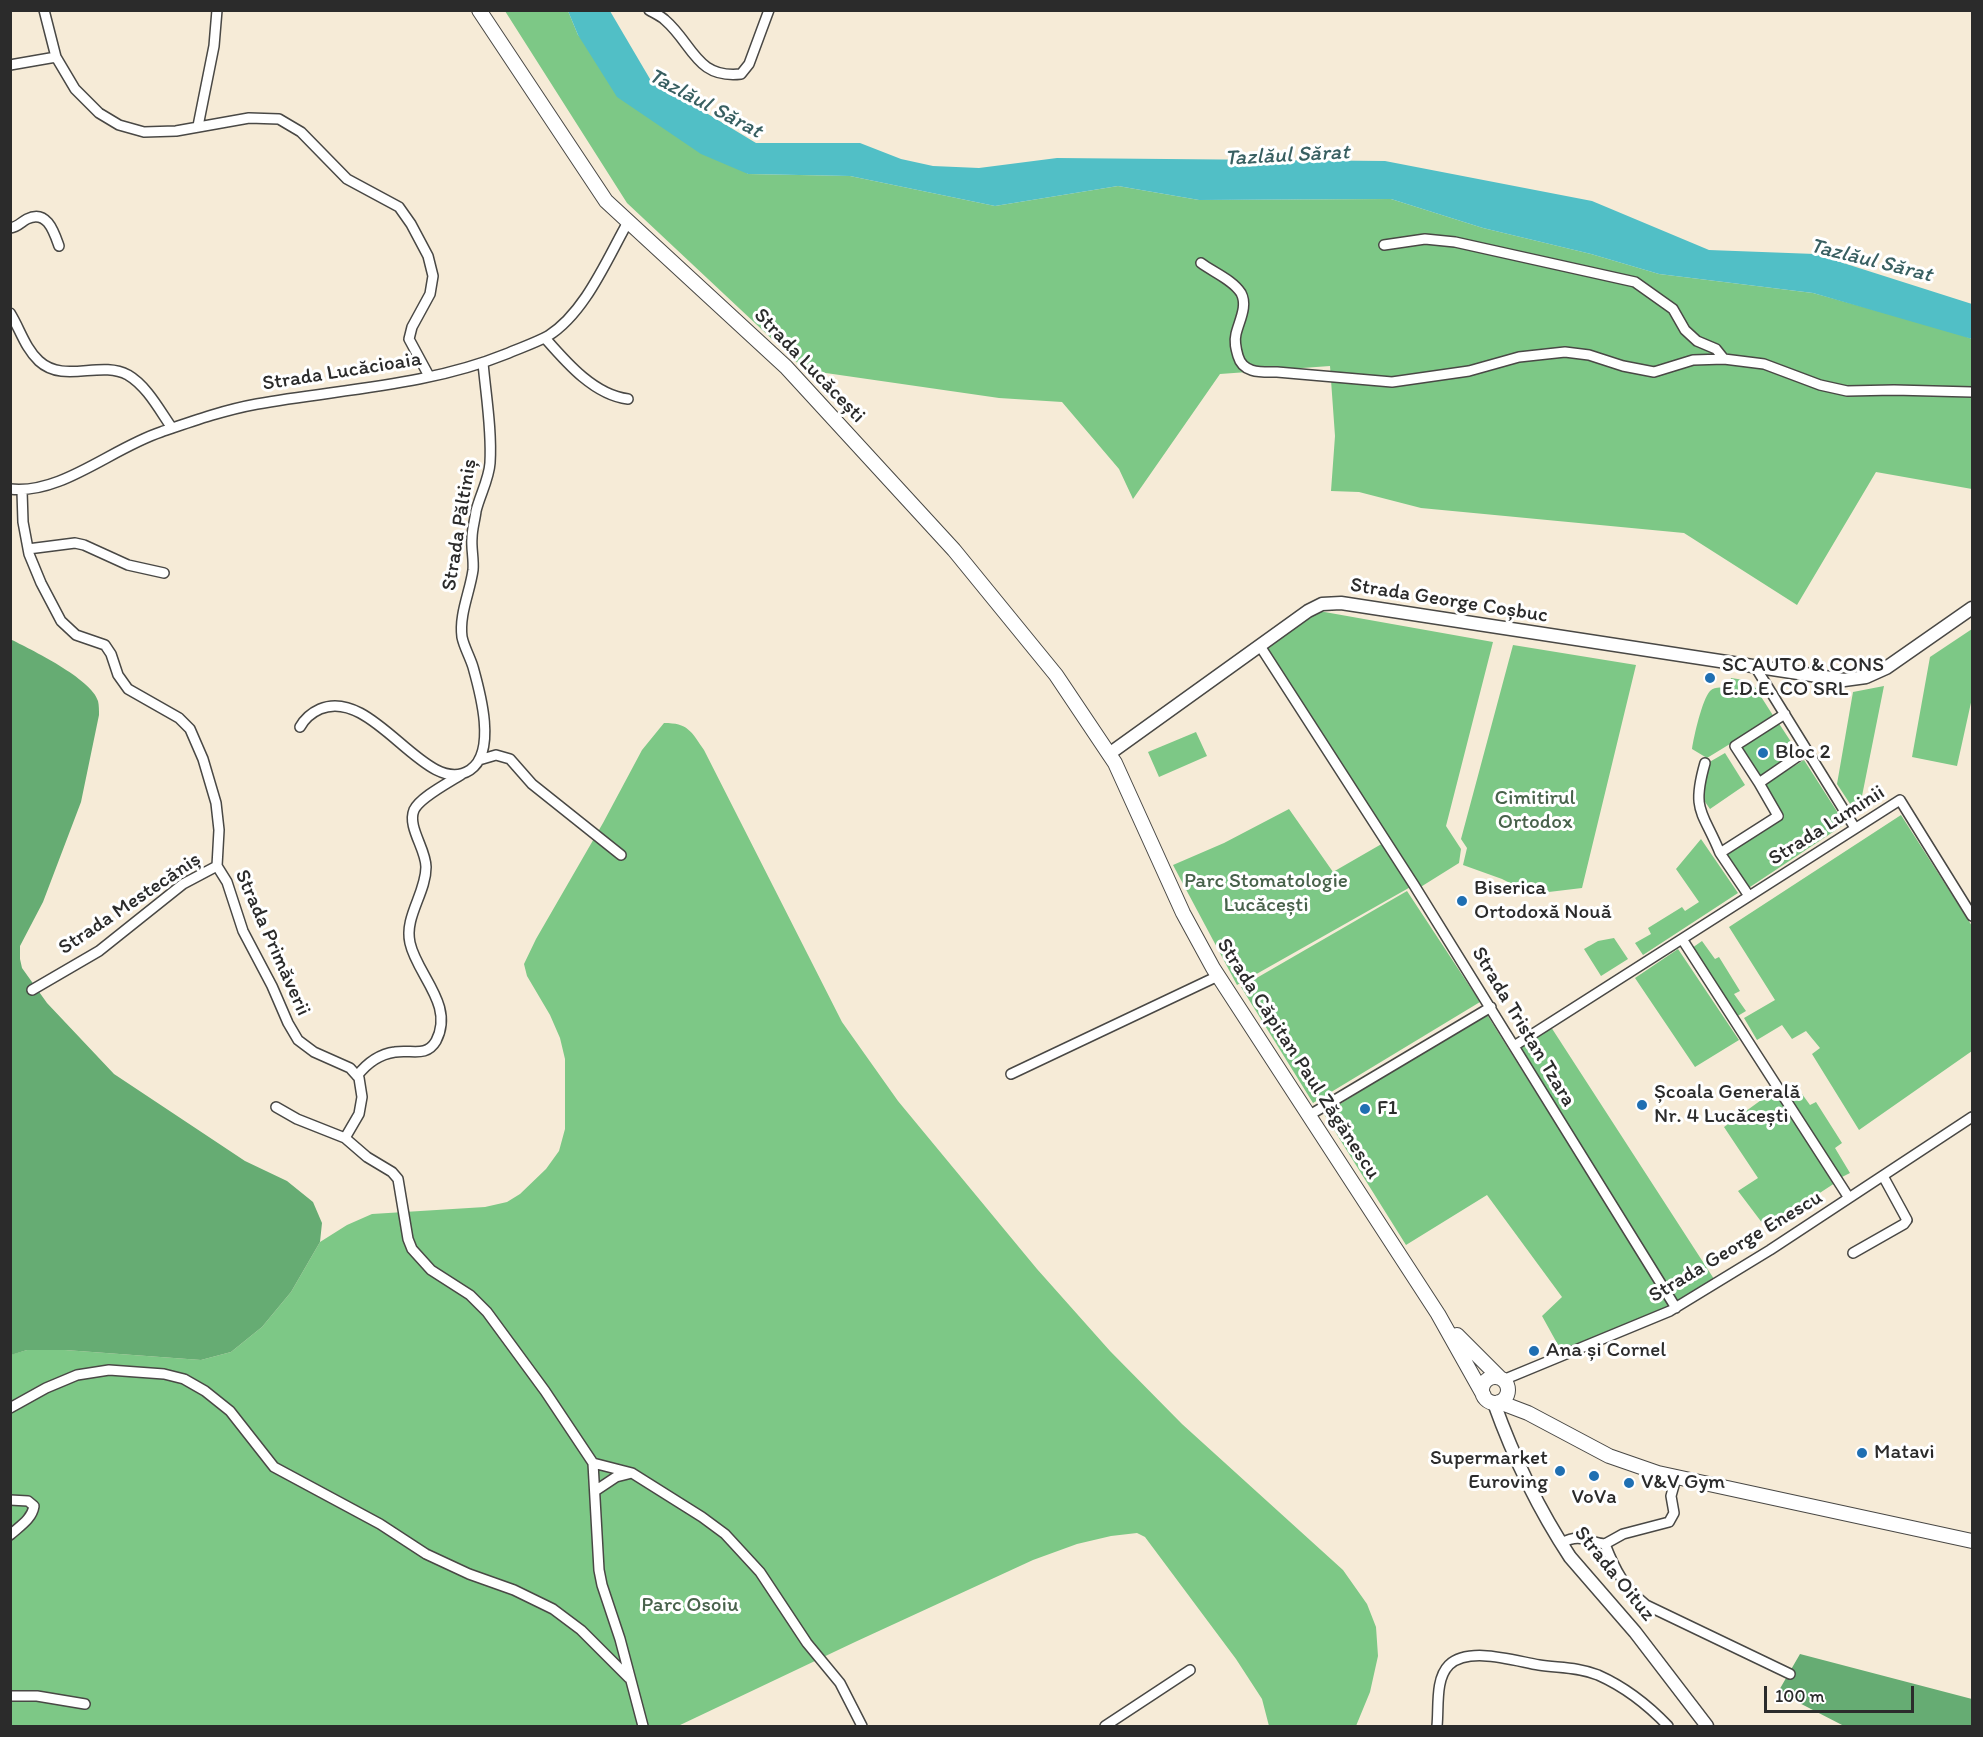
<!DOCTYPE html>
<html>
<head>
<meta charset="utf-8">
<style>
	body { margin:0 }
	#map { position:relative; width:1983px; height:1737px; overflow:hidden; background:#f6ebd7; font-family:Itim,sans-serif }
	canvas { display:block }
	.frame { position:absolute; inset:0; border:12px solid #2b2b2b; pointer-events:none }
	.scale { position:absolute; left:1764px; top:1686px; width:150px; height:27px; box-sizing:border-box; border:3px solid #2b2b2b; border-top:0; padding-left:8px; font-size:18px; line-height:21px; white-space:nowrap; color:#2b2b2b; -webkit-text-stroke:4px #fff; paint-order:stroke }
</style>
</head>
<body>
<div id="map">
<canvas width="1983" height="1737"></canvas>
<div class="frame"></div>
<div class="scale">100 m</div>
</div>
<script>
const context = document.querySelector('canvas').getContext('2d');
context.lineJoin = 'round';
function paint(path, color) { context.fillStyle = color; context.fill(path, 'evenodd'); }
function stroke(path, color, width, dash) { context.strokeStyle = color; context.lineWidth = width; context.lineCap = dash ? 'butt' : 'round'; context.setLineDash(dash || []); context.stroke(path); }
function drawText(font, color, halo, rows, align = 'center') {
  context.font = font + ' Itim,sans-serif'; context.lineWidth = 6; context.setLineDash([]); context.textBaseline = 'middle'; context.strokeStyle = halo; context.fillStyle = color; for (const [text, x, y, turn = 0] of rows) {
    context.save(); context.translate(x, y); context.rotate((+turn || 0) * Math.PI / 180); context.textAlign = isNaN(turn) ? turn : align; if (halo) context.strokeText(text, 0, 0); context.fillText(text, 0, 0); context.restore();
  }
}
paint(new Path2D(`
	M505,11H568L578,35L748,174L850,176L995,206L1118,186L1199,200L1391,199L1483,228L1591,254L1659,274L1813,293L1954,332L1972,339V489L1876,472L1797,605L1684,533L1421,508L1359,492L1331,491L1335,436L1330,366L1220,374L1133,499L1119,469L1062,402L999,398L805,370L627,203Z
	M1319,611L1493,642L1446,826L1461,849L1459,863L1419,888L1264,651Z
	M1972,629V698L1957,766L1912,757L1930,657Z
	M1513,645L1636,665L1582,888L1532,894L1502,879L1463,865L1467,848L1461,839Z
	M1731,678L1751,681L1774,717L1707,758L1692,749C1694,736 1702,700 1710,691C1715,686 1722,688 1729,688Z
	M1884,686L1858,816L1837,784L1853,692Z
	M1778,722L1797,751L1759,777L1739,747Z
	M664,723C688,723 691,731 704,750L842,1022L898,1101L1037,1269L1110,1351L1182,1424L1343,1570L1367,1604L1376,1627L1378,1656L1370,1692L1356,1726H1269L1262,1699L1236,1659L1145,1537L1137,1533L1111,1536L1077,1544L1033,1560L855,1642L678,1726H11L10,1355L27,1350H65L201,1360L231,1352L262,1327L291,1292L320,1242L347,1225L372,1214L485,1207L507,1202L520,1194L546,1169L559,1151L565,1129V1059L560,1038L550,1015L527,976L524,964L536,939L603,823L642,750Z
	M1196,732L1207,756L1159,777L1148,752Z
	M1725,753L1745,785L1710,809L1701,796L1706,764Z
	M1804,760L1845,824L1747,889L1725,853L1782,817L1763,785Z
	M1289,809L1333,872L1385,842L1414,885L1237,985L1173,865L1224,843Z
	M1901,815L1972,926V1051L1859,1130L1812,1054L1820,1048L1806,1031L1792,1039L1782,1025L1757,1040L1744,1018L1775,1000L1729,927Z
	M1701,839L1738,893L1643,955L1635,943L1651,934L1648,928L1682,907L1685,911L1699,902L1676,869Z
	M1407,891L1480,1002L1313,1103L1241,987Z
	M1614,938L1628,959L1601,976L1584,949L1598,941Z
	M1702,941L1715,959L1719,957L1740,991L1734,994L1746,1011L1736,1017L1692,948Z
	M1678,949L1739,1040L1695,1067L1635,978Z
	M1486,1013L1670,1306L1563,1354L1542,1316L1562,1297L1487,1195L1406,1245L1324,1114Z
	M1551,1027L1714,1279L1676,1301L1519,1049Z
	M1775,1090L1835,1183L1766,1228L1738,1191L1758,1178L1724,1127Z
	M1802,1094L1810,1105L1816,1102L1842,1143L1835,1148L1850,1173L1840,1178L1791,1101Z`), '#7dc886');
paint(new Path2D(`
	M10,639C30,649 92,679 98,701C99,705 99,711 99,715L81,802L43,902L20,946V959L22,968L47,1003L114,1074L245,1161L287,1181L313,1202L322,1223L320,1242L291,1292L262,1327L231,1352L201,1360L65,1350H27L11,1355Z
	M1800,1654L1972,1699V1726H1844L1778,1692Z`), '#66ac73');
paint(new Path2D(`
	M568,11H610L650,79L756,143H860L901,159L933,166L979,168L1057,158L1385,161L1592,201L1709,250L1815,254L1972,304V339L1813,293L1659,274L1591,254L1483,228L1391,199L1199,200L1118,186L995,206L850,176L748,174L701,154L617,97L578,35Z`), '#51bfc6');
const minor = new Path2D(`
	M44,10L56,57L75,89L99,113L119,125L144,132L176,131L249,118L279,119L301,132L347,179L399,207L411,224L428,256L433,276L430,294L412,327L409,339L429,376
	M649,10C654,13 661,16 665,20C693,44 696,79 741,74L749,64L769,10
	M10,65L56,57
	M198,126L214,46L217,10
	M10,228C18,227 21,222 27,219C47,209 54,232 59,246
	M1384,245L1425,239L1455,242L1635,282L1673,309L1685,330L1697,341L1716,349L1724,359L1764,364L1820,385L1847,391L1894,390L1972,392
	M1201,263C1213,272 1233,280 1241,293C1248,306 1239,321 1236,334C1234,342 1236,349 1238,356C1243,374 1262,372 1277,372L1392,382L1469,371L1519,357L1565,352L1589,355L1623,366L1654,372L1693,360L1724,359
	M10,313C20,329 25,348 39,361C64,384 100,360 128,375C147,386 160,411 172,428
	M545,338C566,362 594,395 628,399
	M10,489C61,495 112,448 161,432C193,421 224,410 257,404C341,389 427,386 506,354C520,348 535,343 548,336C585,313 607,259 628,222
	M22,491L23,522L29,554L41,583L61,621L76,635L105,645L111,654L118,675L128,689L179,718L190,729L203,759L216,803L219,830L217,866L227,882L243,931L272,986L288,1023L298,1040L314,1052L350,1068L359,1078L362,1097L359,1114L345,1138
	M28,549L75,543L84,545L128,565L164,573
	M1260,646L1414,885L1676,1308
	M1756,668L1855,828
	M1785,714L1735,746L1759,783L1807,750
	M300,727C305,718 311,713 320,709C374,686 426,799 470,770C497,752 480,692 473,667C470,657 464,647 462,637C459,614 470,592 473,570C474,559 471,548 472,538C472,529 475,520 476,511C480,495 489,479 490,463C492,430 486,396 483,363
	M479,760L496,755L510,759L532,784L621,855
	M1705,763C1691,812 1703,811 1720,853
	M1749,896L1720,853L1778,816L1759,783
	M1682,939L1849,1198
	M32,990L99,951L183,884L217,866
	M1514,1046L1900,800L1972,916
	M1011,1074L1218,976
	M357,1076C367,1063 380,1054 395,1052C411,1049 426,1058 436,1041C455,1005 417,975 410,943C404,917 426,893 426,867C426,849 407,827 414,810C420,797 450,782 462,774
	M276,1107L297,1119L345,1138L367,1157L392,1172L398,1179L408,1239L412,1249L431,1270L470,1295L487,1312L545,1391L593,1463L599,1570L602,1585L620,1639L643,1726
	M1308,1116L1491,1007
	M1853,1253L1904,1224L1907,1220L1883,1176
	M1503,1380L1670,1311L1770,1250L1972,1117
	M10,1408L46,1388L77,1375L109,1370L164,1374L184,1379L205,1391L230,1411L274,1467L380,1524L426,1554L469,1574L514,1590L553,1609L581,1630L629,1678
	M593,1463L632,1473L702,1517L725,1534L760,1572L807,1643L840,1683L862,1726
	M595,1491L616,1477L632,1473
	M10,1500L28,1501L34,1506C32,1519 20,1526 10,1535
	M1561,1543C1582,1533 1586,1542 1605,1544L1623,1534L1669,1522L1674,1513L1671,1496L1676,1478
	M1605,1544C1615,1570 1624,1587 1646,1605L1790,1674
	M10,1696H37L85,1704
	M1105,1726L1190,1670
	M1437,1726C1439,1707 1435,1679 1449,1665C1469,1646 1515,1661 1539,1665C1559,1668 1578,1667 1598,1675C1625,1687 1648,1705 1668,1726`);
const tertiary = new Path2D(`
	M1109,754L1308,611L1322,604L1341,603L1844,680L1866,677L1886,668L1972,608
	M1494,1403C1513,1456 1539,1510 1570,1557L1635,1632L1707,1726`);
const secondary = new Path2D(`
	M479,10L606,201L786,367L954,550L1056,675L1115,763L1183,913L1213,968L1438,1314L1484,1396
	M1457,1335L1500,1378
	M1482 1390a13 13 0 1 1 26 0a13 13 0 1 1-26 0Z
	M1499,1402L1528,1413L1609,1456L1658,1473L1972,1541`);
stroke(minor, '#494845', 12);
stroke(tertiary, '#494845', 15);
stroke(secondary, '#494845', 16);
stroke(minor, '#fff', 9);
stroke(tertiary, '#fff', 12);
stroke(secondary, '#fff', 14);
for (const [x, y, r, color] of [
	[1710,678,6,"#1f6fb2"],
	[1763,753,6,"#1f6fb2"],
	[1462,901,6,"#1f6fb2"],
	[1642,1105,6,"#1f6fb2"],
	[1365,1109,6,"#1f6fb2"],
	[1534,1351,6,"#1f6fb2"],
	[1862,1453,6,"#1f6fb2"],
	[1560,1471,6,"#1f6fb2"],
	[1594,1476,6,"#1f6fb2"],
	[1629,1483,6,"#1f6fb2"]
]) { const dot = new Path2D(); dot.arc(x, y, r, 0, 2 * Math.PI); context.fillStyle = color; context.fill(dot); stroke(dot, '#fff', 2); }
drawText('21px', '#2b2b2b', '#fff', [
	["Strada Lucăcești",809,366,46],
	["Strada Lucăcioaia",342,372,-9],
	["Strada Păltiniș",460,525,-81],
	["Strada George Coșbuc",1449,601,9],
	["Strada Luminii",1827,826,-32],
	["Strada Mestecăniș",130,904,-34],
	["Strada Primăverii",272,943,66],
	["Strada Tristan Tzara",1523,1027,59],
	["Strada Căpitan Paul Zăgănescu",1298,1059,57],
	["Strada George Enescu",1736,1247,-31],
	["Strada Oituz",1614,1574,51]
]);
drawText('21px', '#2b2b2b', '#fff', [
	["SC AUTO & CONS",1722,666],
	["E.D.E. CO SRL",1722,690],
	["Bloc 2",1775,753],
	["Biserica",1474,889],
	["Ortodoxă Nouă",1474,913],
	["Școala Generală",1654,1093],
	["Nr. 4 Lucăcești",1654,1117],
	["F1",1377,1109],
	["Ana și Cornel",1546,1351],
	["Matavi",1874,1453],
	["Supermarket",1548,1459,"right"],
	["Euroving",1548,1483,"right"],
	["V&V Gym",1641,1483],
	["VoVa",1594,1498,"center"]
], 'left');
drawText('21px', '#48624b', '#fff', [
	["Cimitirul",1535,799],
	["Ortodox",1535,823],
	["Parc Stomatologie",1266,882],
	["Lucăcești",1266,906],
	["Parc Osoiu",690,1606]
]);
drawText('italic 22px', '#385f61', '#fff', [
	["Tazlăul Sărat",705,104,28],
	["Tazlăul Sărat",1287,156,-3],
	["Tazlăul Sărat",1871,261,14]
]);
</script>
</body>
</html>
